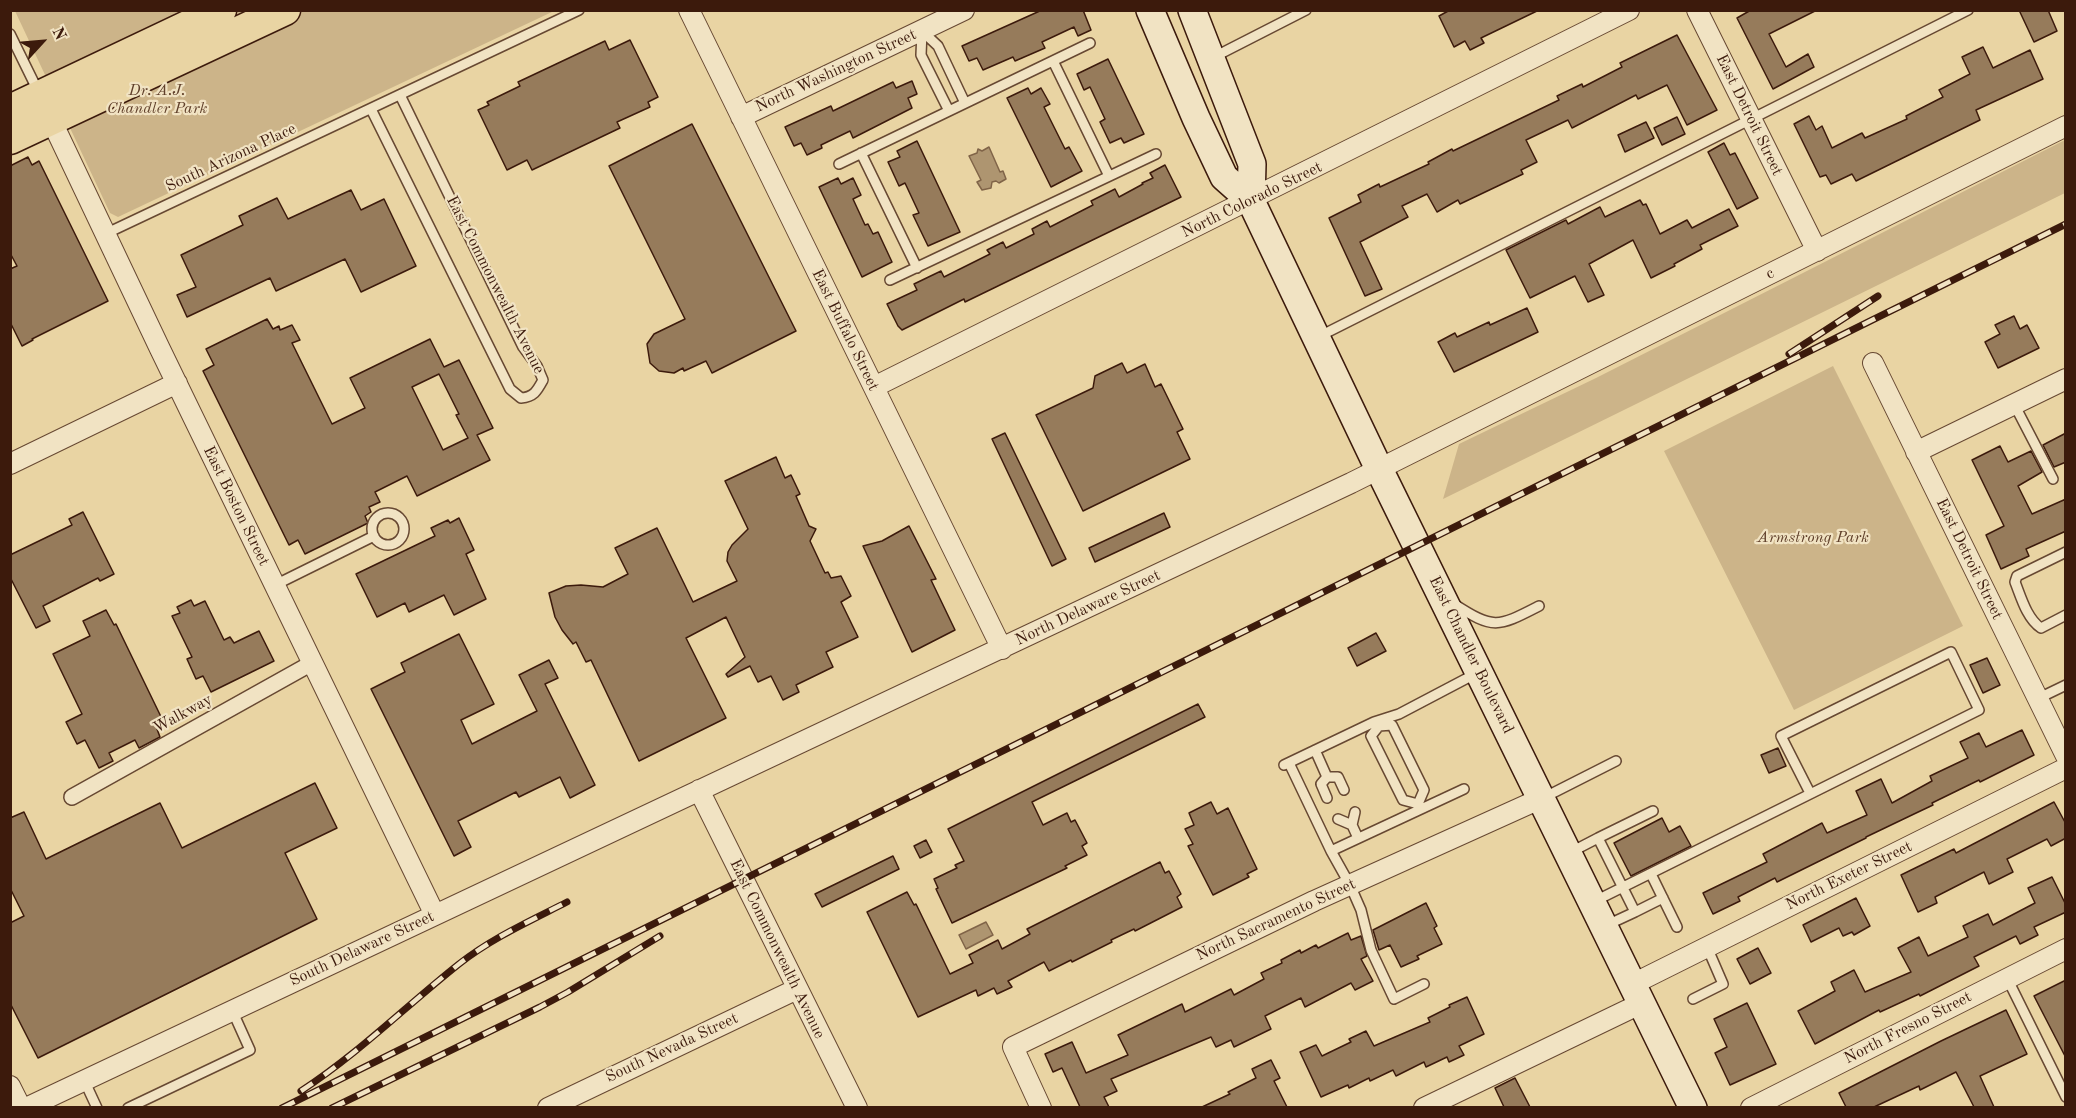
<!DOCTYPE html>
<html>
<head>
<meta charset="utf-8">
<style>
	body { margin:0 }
	#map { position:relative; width:2076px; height:1118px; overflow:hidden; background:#e9d4a3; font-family:"Old Standard TT",serif }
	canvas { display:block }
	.frame { position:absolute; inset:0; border:12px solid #3c1a0c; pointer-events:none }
	.north { position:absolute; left:12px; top:12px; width:60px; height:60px; -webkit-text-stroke:4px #f1e3c3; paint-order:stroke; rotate:64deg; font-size:16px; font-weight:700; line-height:24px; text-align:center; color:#3c1a0c }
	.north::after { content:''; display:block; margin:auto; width:21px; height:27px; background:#3c1a0c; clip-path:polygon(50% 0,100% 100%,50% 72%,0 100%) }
</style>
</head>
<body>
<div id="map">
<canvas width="2076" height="1118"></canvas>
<div class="frame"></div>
<div class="north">N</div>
</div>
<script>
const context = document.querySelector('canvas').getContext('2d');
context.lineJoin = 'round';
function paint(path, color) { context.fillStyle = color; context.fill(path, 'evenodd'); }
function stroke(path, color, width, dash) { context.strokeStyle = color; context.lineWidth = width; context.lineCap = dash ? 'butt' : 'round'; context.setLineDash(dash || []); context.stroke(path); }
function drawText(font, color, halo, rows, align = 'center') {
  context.font = font + ' "Old Standard TT",serif'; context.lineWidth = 4.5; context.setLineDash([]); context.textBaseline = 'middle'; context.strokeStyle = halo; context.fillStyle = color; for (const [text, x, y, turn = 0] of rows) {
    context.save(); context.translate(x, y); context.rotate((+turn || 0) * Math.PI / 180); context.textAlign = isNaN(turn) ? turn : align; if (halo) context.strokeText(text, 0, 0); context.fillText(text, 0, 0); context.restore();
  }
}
paint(new Path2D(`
	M15,11H554L118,217L110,213Z
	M2065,140V193L1443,499L1459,444L1596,378Z
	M1833,366L1963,626L1794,710L1664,451Z`), '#ccb489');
const water = new Path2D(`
	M989,147L1000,172L1003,171L1006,179L999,183L996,181L992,182L991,188L982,190L977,182L981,180L969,156L977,153L978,149L982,151Z
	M986,922L993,935L966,949L959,935Z`);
paint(water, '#ae9570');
stroke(water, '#806448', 1.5);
const building = new Path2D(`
	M1042,10H1083L1091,30L1078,36L1074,27L1042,42L1045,48L1015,61L1013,57L983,70L977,58L969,61L962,46Z
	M1450,10H1539L1481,38L1484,43L1470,50L1465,41L1454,47L1439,16Z
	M1751,10H1817L1769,34L1786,67L1808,54L1814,67L1773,89L1737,18Z
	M2019,10H2048L2057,31L2034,42Z
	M1677,35L1717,110L1687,125L1667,85L1638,99L1636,95L1572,128L1568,120L1526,140L1537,162L1521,170L1523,174L1460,204L1458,200L1437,212L1427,194L1402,206L1408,217L1360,242L1382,289L1365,296L1329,218L1361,202L1358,195L1379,184L1380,187L1429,164L1428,162L1452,149L1453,151L1559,100L1557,96L1582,84L1583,87L1622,67L1620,63Z
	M630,40L658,97L648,102L650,107L617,122L620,128L532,170L527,160L507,170L478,110L489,105L487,102L520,86L518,82L605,41L609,50Z
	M1983,47L1993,68L2030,50L2043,79L1976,110L1980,120L1856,181L1852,174L1831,184L1826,175L1820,177L1794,124L1809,116L1816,130L1822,126L1832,148L1862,133L1865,138L1907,119L1906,116L1943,97L1939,90L1970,74L1962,57Z
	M1108,59L1144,134L1124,143L1121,138L1110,143L1100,122L1105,119L1090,87L1084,90L1077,74Z
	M912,81L917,94L908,98L912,108L853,138L850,131L821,145L822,148L807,155L801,143L794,146L785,127L831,106L833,111L893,82L896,88Z
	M1028,88L1031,94L1041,88L1050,104L1044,107L1065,149L1069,147L1082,171L1051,187L1007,98Z
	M1677,117L1685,134L1662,145L1654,128Z
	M1646,122L1654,138L1625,152L1618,135Z
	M692,124L796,331L712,373L706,361L684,371L683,368L674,373L659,371L650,363L647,344L654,334L685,319L609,166Z
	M917,141L960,232L928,246L913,215L919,213L905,183L899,186L888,162L900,157L897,151Z
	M1724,143L1730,155L1735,153L1758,198L1737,209L1708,152Z
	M28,157L32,165L39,161L108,301L32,339L33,340L22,346L10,322V269L17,266L10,253V166Z
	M1165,165L1181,197L965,302L964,299L902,330L898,326L887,304L917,290L914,284L941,271L944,277L990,254L987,250L1003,242L1006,248L1034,234L1032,229L1047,221L1050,227L1093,205L1091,201L1115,189L1119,197L1143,184L1142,183L1153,178L1150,173Z
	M838,178L841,184L853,178L861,195L853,199L865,225L868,224L873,234L878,232L892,262L862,277L819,187Z
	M351,190L361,210L384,199L416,266L361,292L345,259L276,291L270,278L187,317L177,295L196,287L181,255L243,225L239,216L277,198L288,219Z
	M1640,200L1643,205L1646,204L1660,234L1687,220L1692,228L1729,209L1738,226L1700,245L1702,249L1674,264L1675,266L1651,278L1633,240L1589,264L1604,295L1588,302L1575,276L1530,298L1506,250L1566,220L1568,224L1600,207L1605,217Z
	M1527,308L1538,332L1454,372L1438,342L1455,333L1457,337L1489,322L1490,325Z
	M2014,316L2020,329L2027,325L2039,348L1998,368L1985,342L2000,334L1995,325Z
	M267,319L273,329L279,326L280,330L292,325L300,340L292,343L332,424L365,408L350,378L430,339L444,367L459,360L493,428L477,435L490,460L417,496L407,476L375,492L380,502L369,507L371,512L365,516L368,523L305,554L298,540L289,545L203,371L214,365L206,349ZM439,374L459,414L456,415L468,438L443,450L412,387Z
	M1122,363L1127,373L1145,364L1155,387L1161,384L1183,429L1177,432L1190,459L1083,511L1036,415L1093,388L1095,376Z
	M1005,433L1066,559L1052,566L992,439Z
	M2066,433V462L2054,467L2043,445Z
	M2000,446L2008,462L2031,451L2042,472L2018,486L2032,514L2066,499V531L2026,549L2029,556L2001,569L1986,535L2004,526L1972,460Z
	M776,457L785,478L791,475L800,494L796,496L809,526L816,529L810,541L825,573L828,572L831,578L841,576L851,596L841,602L858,637L826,652L833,667L796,685L799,692L783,700L771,676L758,682L750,666L728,677L726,674L745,657L726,617L686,638L726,718L639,761L591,660L586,662L576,642L573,644L562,630L555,617L549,593L566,586L581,585L603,587L628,574L615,548L657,528L693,602L737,581L727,561L728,552L732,545L748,529L725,481Z
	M83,512L114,574L100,581L98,578L43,606L50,621L36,628L10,577V555L72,525L69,519Z
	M1164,513L1170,527L1095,562L1089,548Z
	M459,518L474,550L466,554L486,599L454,615L444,595L409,612L405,603L377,617L356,574L435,536L431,528L448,520L450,523Z
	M909,526L936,579L931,580L955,630L912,652L863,546L882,541Z
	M191,600L194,606L205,601L224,640L230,637L234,643L259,631L274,661L211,692L203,676L196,679L187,659L192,657L172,616L180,613L177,607Z
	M106,610L114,625L116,624L165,725L157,729L160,737L139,748L135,740L109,753L113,761L99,768L85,740L77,744L66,722L82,714L53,654L90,636L83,621Z
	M1376,633L1386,651L1357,666L1348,648Z
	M459,634L494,704L461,720L472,744L537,711L519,675L549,660L558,678L545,684L595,785L570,798L560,777L519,797L516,792L458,821L471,847L454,856L371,689L405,672L401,663Z
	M1987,658L2000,685L1983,693L1970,665Z
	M1198,704L1205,717L1032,802L1043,825L1067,813L1071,822L1075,820L1087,843L1082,846L1087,855L1065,866L1067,868L952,923L936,889L938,888L934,879L957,868L955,865L964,861L948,829Z
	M2022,730L2034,755L1980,782L1979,780L1932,803L1933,805L1914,814L1866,837V838L1777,882L1775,878L1738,897L1740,901L1713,914L1703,893L1767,862L1763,854L1822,823L1827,833L1867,815L1856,791L1881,779L1892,803L1932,781L1930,776L1968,758L1960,742L1979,733L1986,747Z
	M1778,748L1786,766L1769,773L1761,755Z
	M315,783L337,828L285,853L317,919L38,1058L10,1003V923L24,916L10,888V818L24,812L46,859L160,803L182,848Z
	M1211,802L1217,814L1228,808L1257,869L1247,874L1249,877L1213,895L1188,846L1193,844L1185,829L1194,825L1189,813Z
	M2054,802L2066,824V838L2051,846L2047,839L2007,859L2013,872L1989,884L1984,872L1935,897L1937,903L1918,912L1901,875L1954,849L1956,853Z
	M1662,818L1669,832L1680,826L1691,846L1631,876L1614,843Z
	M926,840L932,852L920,858L914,846Z
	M893,856L899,869L822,907L815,894Z
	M1160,862L1165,873L1169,871L1181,894L1177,897L1182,907L1135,931L1134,929L1111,940L1112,942L1072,962L1071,960L1049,971L1044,962L1008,981L1012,987L997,994L994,988L978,996L976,990L918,1017L867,912L907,892L914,905L916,904L950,974L973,963L969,955L998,940L1002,949L1030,934L1027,929Z
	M2052,877L2066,905V912L2034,927L2038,935L2020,944L2016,936L1974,957L1979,966L1920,996L1919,994L1880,1012L1879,1010L1815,1044L1798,1011L1835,991L1831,982L1854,970L1865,992L1911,972L1898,948L1919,937L1928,956L1968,937L1963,926L1988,914L1993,925L2035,903L2028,888Z
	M1856,898L1870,926L1854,935L1852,932L1843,936L1839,928L1811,942L1803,925Z
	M1426,903L1437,926L1434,928L1442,944L1417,956L1419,959L1401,967L1390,945L1379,950L1373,930Z
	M1348,933L1351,940L1361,936L1367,956L1361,959L1373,981L1355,990L1351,983L1305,1007L1301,998L1265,1016L1271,1029L1234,1047L1231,1040L1216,1047L1211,1037L1111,1079L1117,1091L1104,1097L1109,1107H1080L1062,1068L1053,1072L1045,1054L1072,1042L1086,1073L1128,1055L1118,1035L1182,1004L1185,1012L1231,989L1234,995L1264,979L1261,973L1282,963L1281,960L1300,950L1301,953L1316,945L1318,948Z
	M1758,948L1771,973L1750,984L1737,959Z
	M2066,980V1058L2034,996Z
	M1467,997L1484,1034L1459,1046L1464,1055L1449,1062L1447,1057L1426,1067L1424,1062L1396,1076L1393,1070L1370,1081L1369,1078L1349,1088L1348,1085L1321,1097L1300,1052L1316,1045L1322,1056L1351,1042L1349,1039L1366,1031L1374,1046L1430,1022L1428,1018L1450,1007L1449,1005Z
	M1747,1003L1776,1064L1730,1085L1715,1053L1727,1047L1714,1019Z
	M2006,1010L2027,1054L1980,1076L1994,1107H1974L1956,1072L1920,1090L1919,1086L1874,1107H1846L1839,1093L1941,1041Z
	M1271,1060L1280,1078L1274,1081L1287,1107H1202L1230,1094L1228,1092L1256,1078L1252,1069Z
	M1515,1078L1530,1107H1504L1495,1088Z`);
paint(building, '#967b5b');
stroke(building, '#3c1a0c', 1.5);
const service = new Path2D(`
	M922,31L921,55L949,111
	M922,31L938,46L965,103
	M10,34L38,91
	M1214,57L1306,10
	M1053,61L1109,176
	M371,109L510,389L521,398C534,397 537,391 543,380L537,366L523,347L400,95
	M861,153L917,268
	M839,164L1090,43
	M105,234L579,10
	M890,280L1156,154
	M1318,337L1968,10
	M2014,404L2053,479
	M372 529a16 16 0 1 1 32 0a16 16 0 1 1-32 0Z
	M2066,552L2017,576L2015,582C2021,597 2027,619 2041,628L2066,615
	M275,585L374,536
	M1454,604C1494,630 1498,627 1539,606
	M2037,699L2066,685
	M1315,750L1327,777
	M1289,763L1331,851L1350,885L1361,910L1371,950L1394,999L1424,984
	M1284,765L1374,722L1399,714L1477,673
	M1327,777H1338L1344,790
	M1327,777L1321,784L1327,798
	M1543,798L1616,761
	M1418,804L1403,800L1371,736L1379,726L1392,725L1424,790L1418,804L1421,809
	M1355,812L1352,825L1358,838
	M1338,819L1352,825
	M1331,851L1464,789
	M1571,852L1598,838
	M1651,874L1677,927
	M1595,901L1979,710L1951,652L1781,736L1810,793
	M1635,912L1663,898
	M1607,925L1635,912L1598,838L1653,811
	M2007,978L2066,1097
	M1693,999L1723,984L1707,947
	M84,1080L97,1108
	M128,1108L250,1050L232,1010`);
const pedestrian = new Path2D(`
	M72,797L312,663`);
const minor = new Path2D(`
	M689,10L1002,649
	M1697,10L1817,251
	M46,109L160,349L435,915
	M741,117L964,10
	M1873,363L2066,756
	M874,387L1629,10
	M1916,452L2066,379
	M10,464L177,383
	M699,790L857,1108
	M1633,984L2066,768
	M10,1086L21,1108
	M26,1108L1351,483L2066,126
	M548,1108L797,989
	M1041,1108L1013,1047L1314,901L1542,798
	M1424,1108L1642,1003
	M1751,1108L2066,949`);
const secondary = new Path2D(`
	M1150,10L1196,118L1224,177L1251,201L1379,469L1693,1108
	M1192,10L1252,164L1251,201`);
const primary = new Path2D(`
	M10,110L221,10
	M10,139L285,10`);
stroke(service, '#674832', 12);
stroke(pedestrian, '#674832', 18);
stroke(minor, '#674832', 22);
stroke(secondary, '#3c1a0c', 30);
stroke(primary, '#3c1a0c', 33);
stroke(service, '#f1e3c3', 9);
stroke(pedestrian, '#f1e3c3', 15);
stroke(minor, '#f1e3c3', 20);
stroke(secondary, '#f1e3c3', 27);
stroke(primary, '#e9d4a3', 30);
const rail = new Path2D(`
	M1789,354L1878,296
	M301,1091C358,1054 406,1006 459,964C492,938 530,921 567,902
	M282,1108L2066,224
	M332,1108L540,1007L568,992L660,936`);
stroke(rail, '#3c1a0c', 7);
stroke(rail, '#f1e3c3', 4.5, [14]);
drawText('16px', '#3c1a0c', '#f1e3c3', [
	["North Washington Street",836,71,-25],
	["East Detroit Street",1749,115,64],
	["South Arizona Place",231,158,-25],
	["North Colorado Street",1252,200,-26],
	["c",1770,274,-26],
	["East Commonwealth Avenue",495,285,63],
	["East Buffalo Street",845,330,64],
	["East Boston Street",236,506,64],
	["East Detroit Street",1969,559,64],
	["North Delaware Street",1088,608,-25],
	["East Chandler Boulevard",1471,655,64],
	["Walkway",183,714,-29],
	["North Exeter Street",1849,876,-26],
	["North Sacramento Street",1276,920,-25],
	["South Delaware Street",362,949,-25],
	["East Commonwealth Avenue",777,949,64],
	["North Fresno Street",1908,1028,-27],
	["South Nevada Street",672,1048,-25]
]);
drawText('italic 16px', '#60402b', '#f1e3c3', [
	["Dr. A.J.",157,91],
	["Chandler Park",157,109],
	["Armstrong Park",1813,538]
]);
</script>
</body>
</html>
